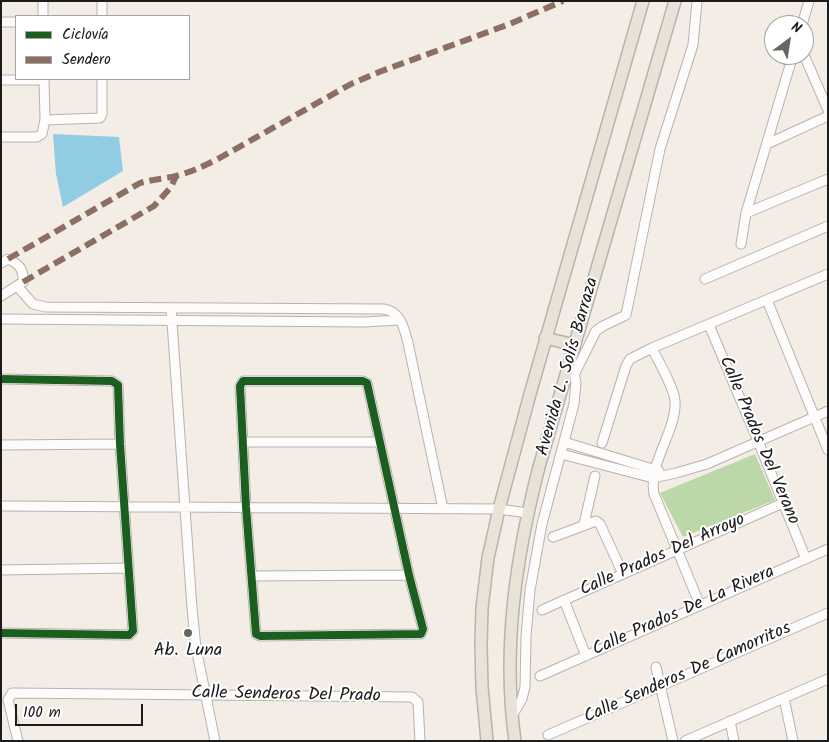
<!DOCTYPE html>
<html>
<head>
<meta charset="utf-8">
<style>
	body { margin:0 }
	#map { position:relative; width:829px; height:742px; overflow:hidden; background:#f3ede5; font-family:Kalam,sans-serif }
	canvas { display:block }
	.frame { position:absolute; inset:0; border:2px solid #1c1c1c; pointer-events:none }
	.legend { position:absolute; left:15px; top:15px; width:175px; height:65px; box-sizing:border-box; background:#fff; border:1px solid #a4a4a4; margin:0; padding:6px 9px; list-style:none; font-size:15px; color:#1c1c1c }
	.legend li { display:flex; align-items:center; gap:10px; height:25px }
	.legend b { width:25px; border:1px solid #a4a4a4 }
	.north { position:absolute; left:764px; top:15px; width:50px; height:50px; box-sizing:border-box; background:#fff; border:1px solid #a4a4a4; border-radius:50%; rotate:31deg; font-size:14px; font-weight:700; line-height:20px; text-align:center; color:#1c1c1c }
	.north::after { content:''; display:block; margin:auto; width:18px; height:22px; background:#676562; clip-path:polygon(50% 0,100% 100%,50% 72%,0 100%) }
	.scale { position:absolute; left:15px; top:704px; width:128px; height:22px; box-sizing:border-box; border:2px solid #1c1c1c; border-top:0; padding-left:6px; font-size:15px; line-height:18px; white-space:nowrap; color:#1c1c1c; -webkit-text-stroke:4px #fff; paint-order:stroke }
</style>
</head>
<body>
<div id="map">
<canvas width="829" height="742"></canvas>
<div class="frame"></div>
<ul class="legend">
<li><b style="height:6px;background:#1b5e20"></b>Ciclovía</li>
<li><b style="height:6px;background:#8d6e63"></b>Sendero</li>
</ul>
<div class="north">N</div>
<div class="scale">100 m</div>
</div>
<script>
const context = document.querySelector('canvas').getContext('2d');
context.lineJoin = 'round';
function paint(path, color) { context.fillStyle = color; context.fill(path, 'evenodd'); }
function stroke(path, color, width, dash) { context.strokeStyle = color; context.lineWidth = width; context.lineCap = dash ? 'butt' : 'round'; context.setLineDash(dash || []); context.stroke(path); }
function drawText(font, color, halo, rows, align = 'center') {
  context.font = font + ' Kalam,sans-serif'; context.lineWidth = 4; context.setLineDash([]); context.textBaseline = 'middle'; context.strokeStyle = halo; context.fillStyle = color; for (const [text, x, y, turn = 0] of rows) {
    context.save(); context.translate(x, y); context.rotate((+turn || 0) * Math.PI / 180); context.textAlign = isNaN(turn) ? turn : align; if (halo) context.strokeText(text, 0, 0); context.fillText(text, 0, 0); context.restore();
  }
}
paint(new Path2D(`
	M755,454L775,500L683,537L660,493Z`), '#bcd7a8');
paint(new Path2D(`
	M53,134L119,137L123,171L63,207L56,174Z`), '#92cce4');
const minor = new Path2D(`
	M43,16V1
	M102,16V1
	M1,22H16
	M802,25L809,1
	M804,55L828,110
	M1,80H44
	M45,120L100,118L102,114V79
	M1,137H37L42,134L45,120L44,79
	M767,144L828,116
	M746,213L828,179
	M741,244L746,213L793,55
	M1,263L8,259C19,264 24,269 23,282L1,296
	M705,279L828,226
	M17,286L33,304L46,307L384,309C401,312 404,328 408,343L443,509
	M767,300L828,450
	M171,308L192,608L196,648L215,741
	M1,319L364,322L400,320
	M709,325L758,441L806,559
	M652,348C658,361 674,387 675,401C677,431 648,462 654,494L700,605
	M575,373L596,331L603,326L626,315L660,149L693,45L697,1
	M1,379L112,381L118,385L120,444L133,631L129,635L1,633
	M243,381H363L367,383L409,575L423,629L421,634L260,636L256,634L246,507L240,386Z
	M243,442H380
	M564,442L659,471
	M602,443L626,366L630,359L652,348L828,274
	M1,445L120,444
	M561,454L653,478L676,473L707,464L828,411
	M1,506L499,509L528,513
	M584,524L595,476
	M553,537L596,521L600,524L623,574
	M1,570L129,568
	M251,576L409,575
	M564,600L586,656
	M542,610L783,503
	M656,667L673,741
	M540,676L828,549
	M784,698L793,741
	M512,716L522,699L525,687L526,637L530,590L542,524L574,404L576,383L573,367
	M730,721L734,741
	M548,735L828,613
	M18,741L8,700L12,693L412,697L418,702L420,741
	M685,741L828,679`);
const major = new Path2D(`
	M545,338L575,345
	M487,741L482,687L481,644L482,608L488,558L499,509L530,394L643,1
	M515,741C502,649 516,556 539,467L675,1`);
stroke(minor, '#b7b3af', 11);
stroke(major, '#b7b3af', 14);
stroke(minor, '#fdfcfb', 9);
stroke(major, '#e9e3d7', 11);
stroke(new Path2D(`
	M8,259L140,183C153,179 166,179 179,175C192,172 203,166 216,160L351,84L379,72L507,25L563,1
	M23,282L154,206L171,187L176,176`), '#8d6e63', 6, [12, 6]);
stroke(new Path2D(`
	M1,379L112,381L118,385L120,444L133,631L129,635L1,633
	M243,381H363L367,383L409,575L423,629L421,634L260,636L256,634L246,507L240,386Z`), '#1b5e20', 8);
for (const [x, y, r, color] of [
	[188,633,5,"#676562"]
]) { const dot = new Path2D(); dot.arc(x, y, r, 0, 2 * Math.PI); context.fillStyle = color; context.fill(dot); stroke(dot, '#fff', 2); }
drawText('18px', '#1c1c1c', '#fff', [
	["Avenida L. Solís Barraza",569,367,-74],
	["Calle Prados Del Verano",758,441,67],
	["Calle Prados Del Arroyo",663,556,-24],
	["Calle Prados De La Rivera",684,612,-24],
	["Calle Senderos De Camorritos",688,674,-24],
	["Calle Senderos Del Prado",286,696,1]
]);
drawText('18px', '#1c1c1c', '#fff', [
	["Ab. Luna",188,652]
]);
</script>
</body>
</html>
